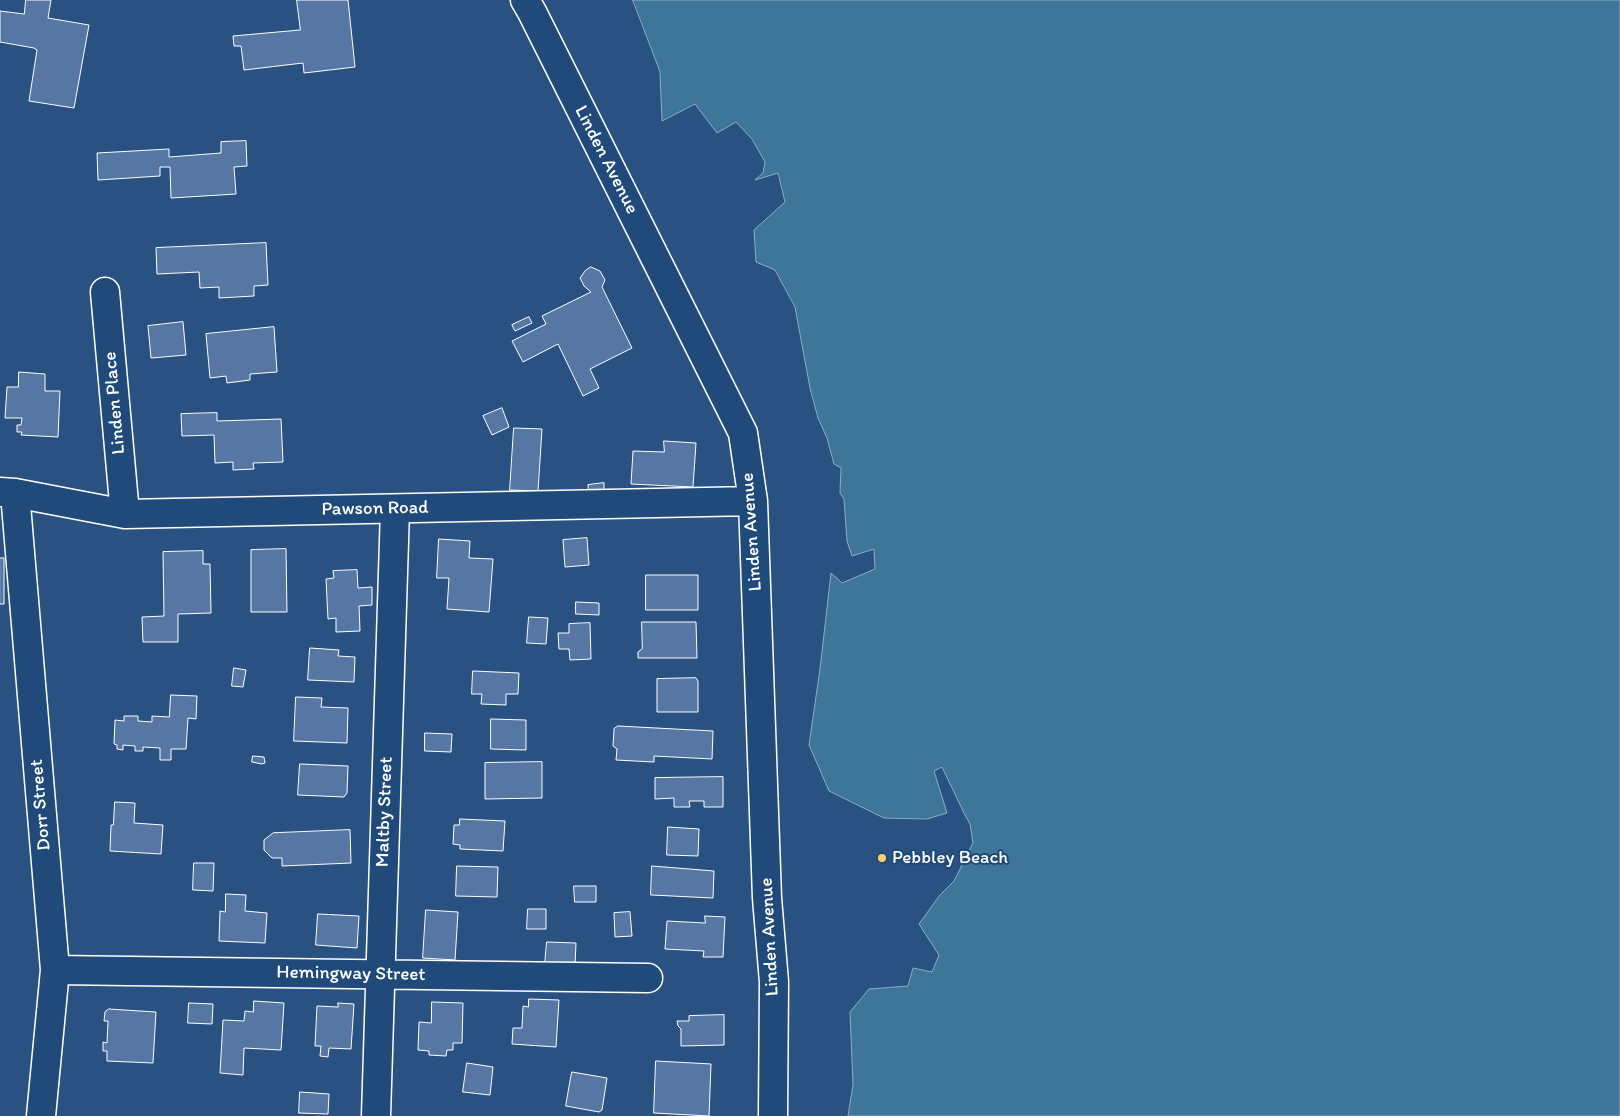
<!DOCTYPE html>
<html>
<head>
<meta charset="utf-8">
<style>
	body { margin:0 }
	canvas { display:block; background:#295282 }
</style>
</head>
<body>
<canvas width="1620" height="1116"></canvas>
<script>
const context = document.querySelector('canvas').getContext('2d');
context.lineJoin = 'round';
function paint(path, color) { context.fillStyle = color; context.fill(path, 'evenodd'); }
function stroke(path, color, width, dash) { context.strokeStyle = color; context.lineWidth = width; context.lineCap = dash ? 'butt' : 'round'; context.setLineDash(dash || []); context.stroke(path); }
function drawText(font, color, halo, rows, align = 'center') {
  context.font = font + ' Itim,sans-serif'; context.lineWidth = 4; context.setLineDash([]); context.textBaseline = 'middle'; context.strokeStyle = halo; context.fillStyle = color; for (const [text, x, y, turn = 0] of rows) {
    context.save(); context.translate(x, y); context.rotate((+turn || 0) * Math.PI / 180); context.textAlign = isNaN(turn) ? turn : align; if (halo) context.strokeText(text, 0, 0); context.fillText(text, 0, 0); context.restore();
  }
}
const water = new Path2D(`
	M633,0H1620V1116H848L853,1085L850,1012L869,989L908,986L913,968L932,972L939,955L919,924L940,895L954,881L973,843L970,824L964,813L942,767L934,771L947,813L927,819L884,818L829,791L809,745L820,669L831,573L842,583L875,569L874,549L852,556L847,541L844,499L840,493L841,468L834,464L827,438L818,418L810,388L795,307L775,270L756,262L754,230L785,202L778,173L755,180L763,173L765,162L752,139L736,122L717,133L695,104L662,121L660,72Z`);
paint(water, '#3e769a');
stroke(water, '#8badc2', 1);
const building = new Path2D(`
	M26,0H51L48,18L89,25L74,108L29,101L37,50L34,48L0,42V11L24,14Z
	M297,0H348L355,67L304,73L303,63L244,70L241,46H234L233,36L300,30Z
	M246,141L247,166L234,167L236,194L171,198L170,167H160V176L98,180L97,153L169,149V157L221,153V142Z
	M266,243L268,285L254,286V296L219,298V287L200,288L199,272L157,274L156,248Z
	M591,267L600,271L605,280L602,287L632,348L590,369L599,388L583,396L558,344L523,362L512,341L546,324L542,316L591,292L584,286L580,278L585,271Z
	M529,317L532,323L515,331L512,325Z
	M183,322L186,355L151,358L148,326Z
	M274,327L277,372L250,374V380L227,383L226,376L210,378L206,334Z
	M19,372L45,374V391H60L58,437L21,435L22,432H17V425H21L22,418H5L7,387H18Z
	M502,408L509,427L492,435L483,416Z
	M217,413V421L281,419L283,462L253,463L254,469L233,470V462L215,463L214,435L182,436L181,414Z
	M514,428L542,429L538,491L510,490Z
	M664,441L696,443L693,487L631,484L633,451L664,452Z
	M604,483V496L589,497L588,485Z
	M587,538L589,565L565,567L563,540Z
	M439,539L470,541L469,558L493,559L489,612L447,609L449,578H437Z
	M286,549L287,612H251V550Z
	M203,551V564H210L211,613L178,614V642H143L142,617L164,616L163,552Z
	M0,558H4V604H0Z
	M357,570L358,588L372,587V605L359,606L360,631L336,632V618L328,619L326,579L334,578L333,571Z
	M646,575H698V610H646Z
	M576,602L599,603V615L576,614Z
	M529,617L548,618L546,644L527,643Z
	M642,622H696L697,658H638V652L642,649Z
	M590,623L591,659L570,660L569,649H559L558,633H569V624Z
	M310,648L339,650L338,656L355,657L354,682L308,680Z
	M234,668L246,670L243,687L232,686Z
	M473,671L519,673L518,694H506V705L481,704L482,694H472Z
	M696,678L698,681V712H657V679Z
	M171,695L197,696L196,719L188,718L186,749H171V760H160V748L143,747V751H135V746L123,745V750L117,749V745L114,744L115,720L124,721V716H138V721L152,722V716L169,717Z
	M296,697L322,698L321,707L348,708L347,743L294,741Z
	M491,719L526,720V750L491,749Z
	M618,726L713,731L712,759L654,756V762L616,760L617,749L613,746L614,729Z
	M425,733L452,734L451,752L425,751Z
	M253,756L264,757L265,763L262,764L252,762Z
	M542,762V798L485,799V763Z
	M300,764L348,766L347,793L344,797L298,795Z
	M723,777V807H704V801H689L690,807H674V798L655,799V778Z
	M115,802L135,803L134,823L163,825L161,854L110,851L111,825H113Z
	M460,819L505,821L503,851L460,849V845L453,844L454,825H459Z
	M668,827L699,829L698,856L667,855Z
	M350,830L351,863L282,866V858H272L264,850V840L273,833Z
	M194,863H214L213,891L193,890Z
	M457,866L498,867L497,897L456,896Z
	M652,866L714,871L713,898L651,895Z
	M574,886H596V902H575Z
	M226,894L246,895L245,911L267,913L265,943L219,941L220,911L225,912Z
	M528,909H546V929H527Z
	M426,910L458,912L455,960L423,958Z
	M630,912L632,936L615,937L614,913Z
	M318,914L359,916L357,948L316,945Z
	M705,916L725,917L723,957H703L704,951L665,949L667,921L705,923Z
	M547,942L576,943L575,966L545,964Z
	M529,999L559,1000L556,1047L512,1044L513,1028H522L523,1006L528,1007Z
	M254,1001L284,1003L281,1050L244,1048L243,1075L220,1073L223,1020L244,1021L245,1011L253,1012Z
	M432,1002L463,1003L462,1043H453V1050H447L446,1056L429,1055V1051L418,1050L419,1022L431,1023Z
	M189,1003L213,1004L212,1024L188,1023Z
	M338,1003L354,1004L351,1049L329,1048L328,1057L320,1056L321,1046H315L317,1006L338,1007Z
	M109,1009L156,1012L153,1063L107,1061V1051H103V1042L107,1043L108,1021H104L105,1012Z
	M724,1015V1045L681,1046V1029L678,1026L677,1021H689V1016Z
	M656,1061L711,1064L709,1116L654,1113Z
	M467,1063L493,1067L490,1095L463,1092Z
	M572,1072L607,1078L602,1110L599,1112L566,1106Z
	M300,1092L329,1094L328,1114L299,1113Z`);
paint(building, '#5676a4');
stroke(building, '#fff', 1);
const street = new Path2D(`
	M525,0L532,12L743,433L753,501L767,898L774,982L773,1116
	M105,292L125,514
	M0,492L15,493L125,514L753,501
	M15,493L55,970L41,1116
	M55,970L648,978
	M376,1116L395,509`);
stroke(street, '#fff', 31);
stroke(street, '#1f4a7a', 28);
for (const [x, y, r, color] of [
	[882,858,5,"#ffd166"]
]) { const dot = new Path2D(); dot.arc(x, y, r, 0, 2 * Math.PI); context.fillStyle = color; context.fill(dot); stroke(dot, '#1f4a7a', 2); }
drawText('19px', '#fff', '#1f4a7a', [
	["Linden Avenue",606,160,63],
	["Linden Place",115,403,-95],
	["Pawson Road",375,509,-1],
	["Linden Avenue",752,532,-94],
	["Dorr Street",41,805,-95],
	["Maltby Street",385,812,-88],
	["Linden Avenue",770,937,-93],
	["Hemingway Street",351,974,1]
]);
drawText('19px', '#fff', '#1f4a7a', [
	["Pebbley Beach",892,858]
], 'left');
</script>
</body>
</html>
